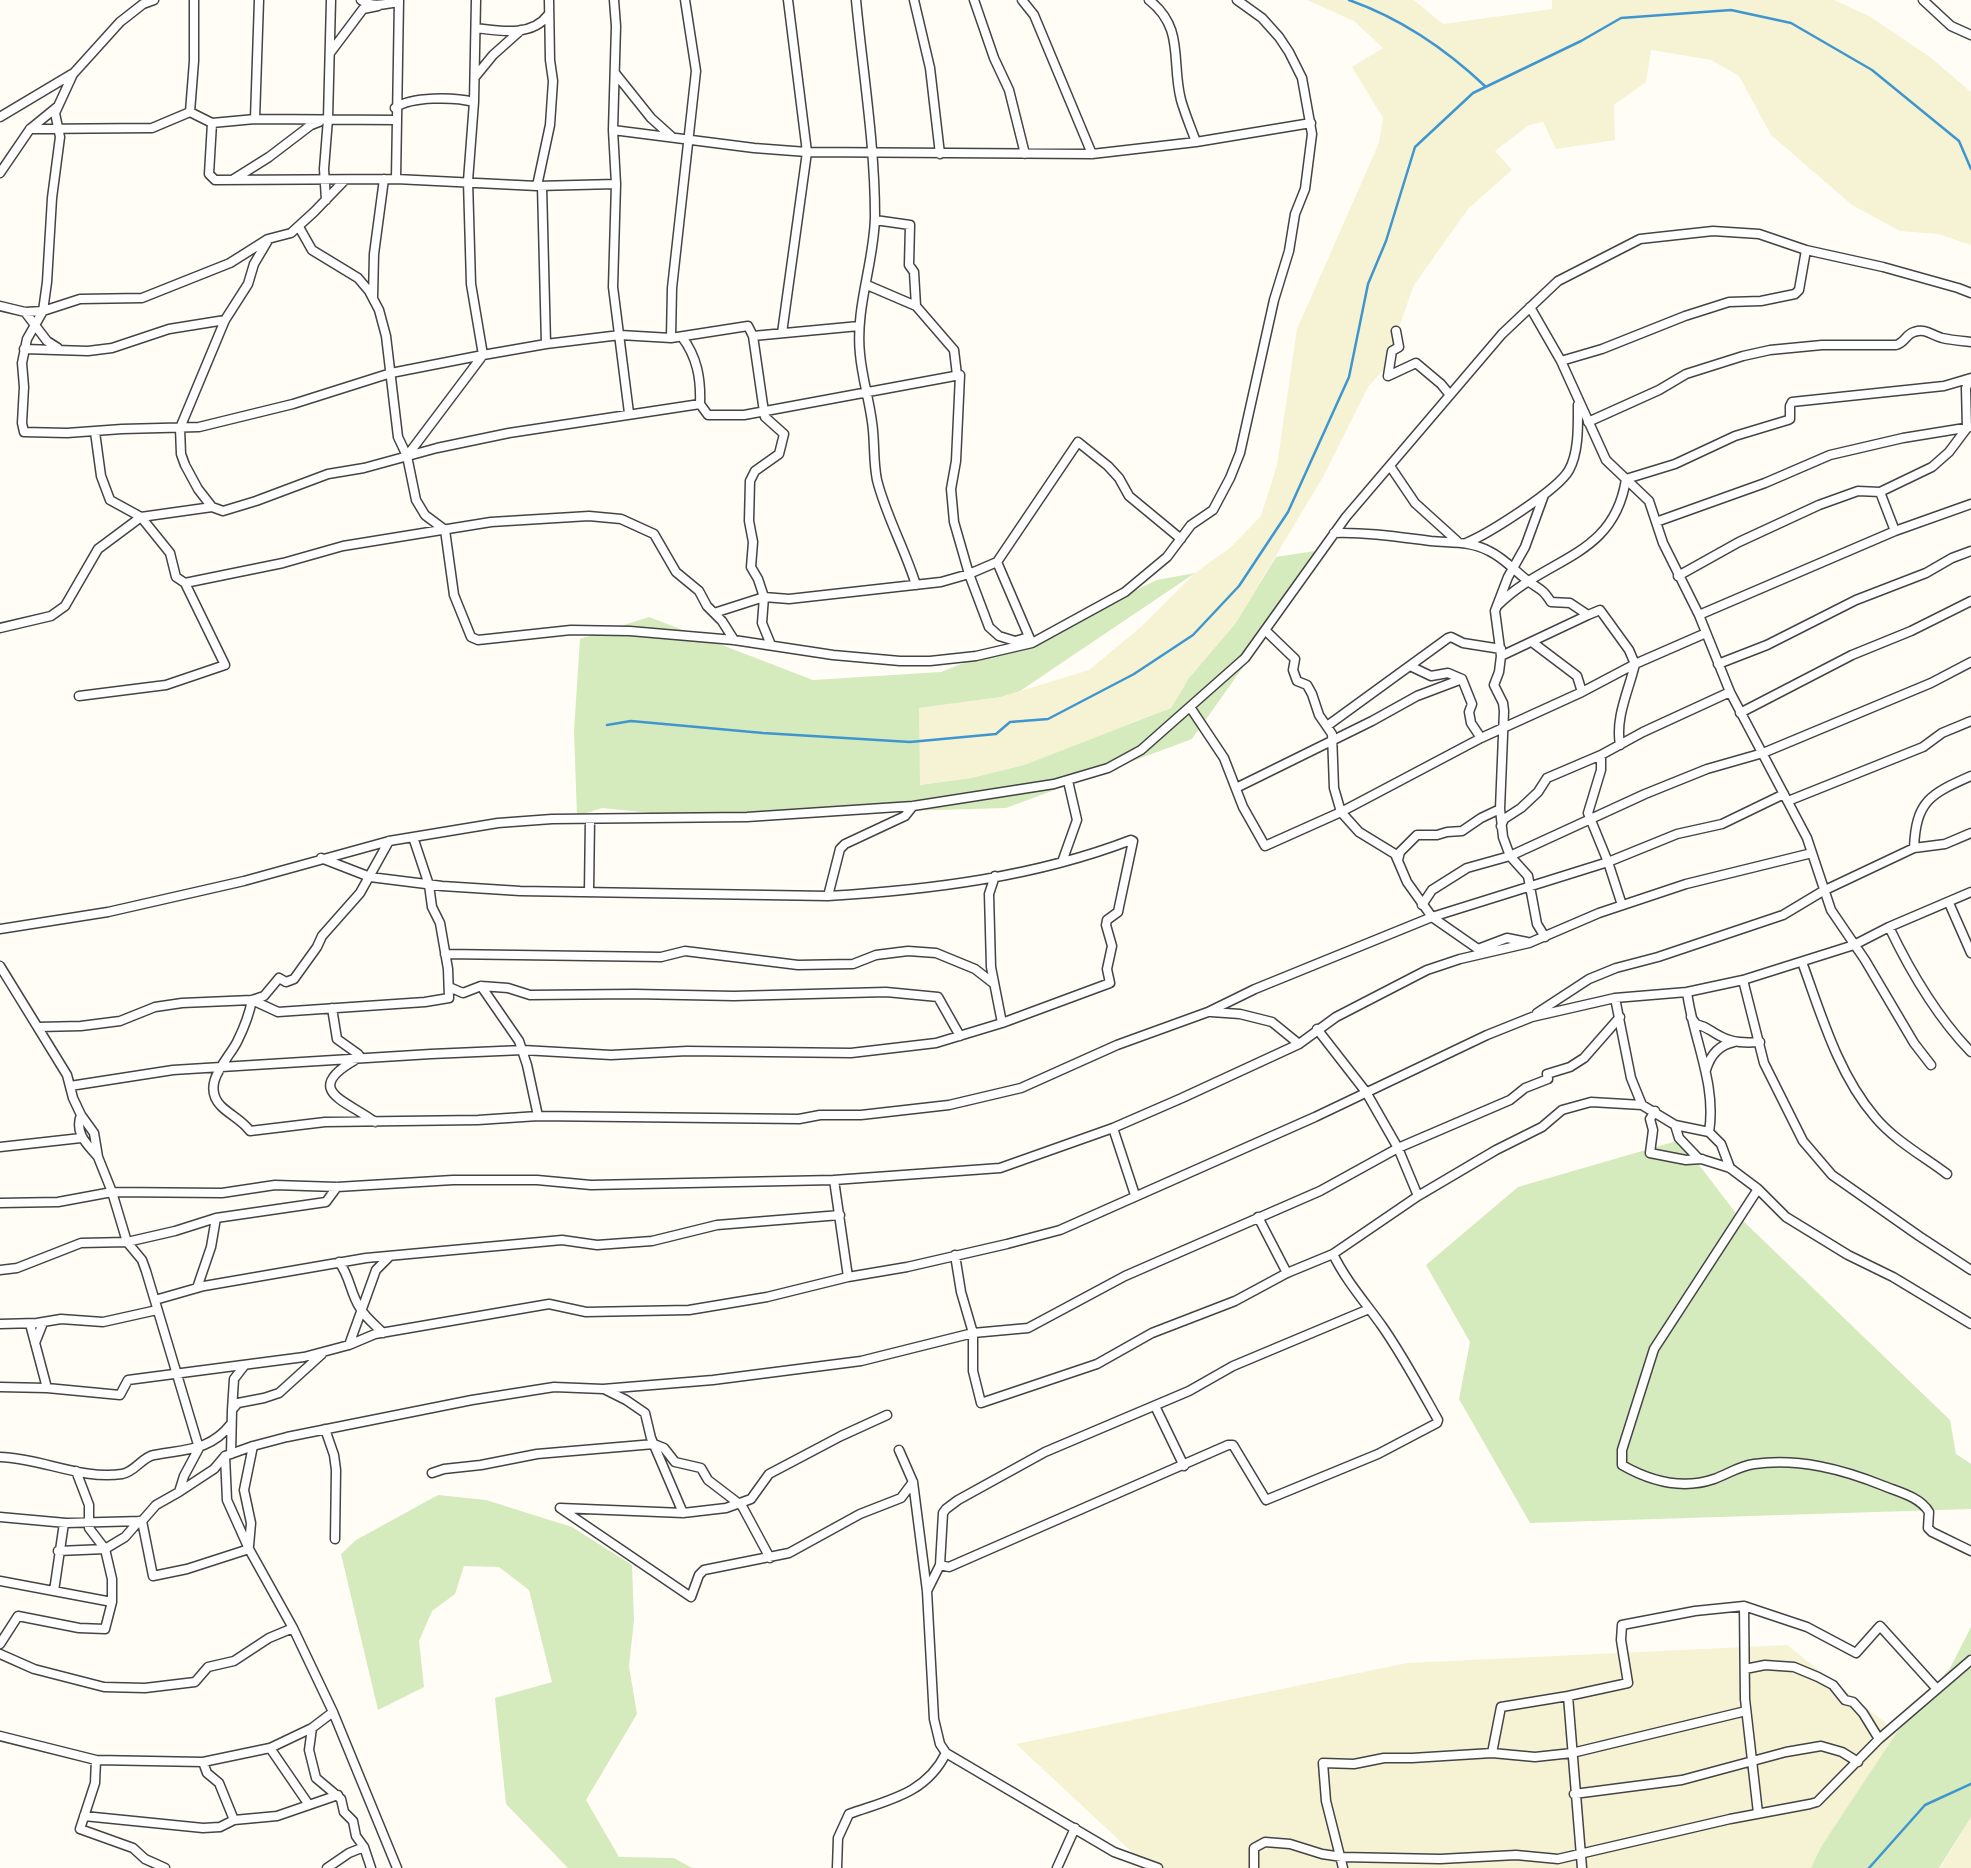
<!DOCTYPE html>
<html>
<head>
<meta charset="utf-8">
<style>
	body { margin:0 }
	canvas { display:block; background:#fffdf5 }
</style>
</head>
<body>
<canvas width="1971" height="1868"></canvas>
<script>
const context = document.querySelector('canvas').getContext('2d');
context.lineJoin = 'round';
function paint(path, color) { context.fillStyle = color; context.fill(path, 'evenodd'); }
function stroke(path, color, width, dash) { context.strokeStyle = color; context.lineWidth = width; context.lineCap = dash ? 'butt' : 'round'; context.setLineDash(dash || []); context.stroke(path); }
paint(new Path2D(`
	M1307,0H1414L1443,24L1552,9V0H1834L1871,17L1930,57L1971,92V245L1938,234L1900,231L1852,205L1771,135L1739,76L1711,60L1651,50L1646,82L1614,105L1615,140L1556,149L1543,122L1529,125L1495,151L1512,170L1468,209L1414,285L1384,369L1368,387L1323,477L1235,624L1189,678L1171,708L1024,765L971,778L919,785V708L1001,697L1089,670L1142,626L1195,573L1231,547L1261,516L1277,465L1297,329L1379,143L1383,118L1352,67L1383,48L1354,21Z
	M1787,1645L1897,1732L1818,1868H1149L1016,1744L1407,1663Z
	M1971,1817V1868H1940Z`), '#f6f3d4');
paint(new Path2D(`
	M1315,551L1309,574L1192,739L1006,808L693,817L602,808L577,816L574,731L580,639L649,617L813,680L941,672L1077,618L1157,580L1195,573L1020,691L1001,697L919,708L920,785L971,778L1024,765L1171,708L1189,678L1235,624L1276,557Z
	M1680,1140L1738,1216L1950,1420L1956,1454L1971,1464V1509L1530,1523L1459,1399L1470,1342L1426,1265L1518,1187Z
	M438,1495L486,1500L572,1527L632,1565L634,1620L629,1666L637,1714L586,1800L619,1857L674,1858L692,1868H568L506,1804L495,1698L552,1682L529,1590L499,1567L464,1566L455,1594L432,1611L419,1641L424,1687L378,1710L341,1554L356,1540Z
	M1971,1627V1817L1939,1868H1811L1821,1847L1897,1732L1950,1668Z`), '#d5ebbd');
stroke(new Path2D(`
	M1349,0C1400,18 1447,50 1486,87
	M607,725L631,721L763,733L910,742L996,734L1010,722L1048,719L1134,674L1193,635L1239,586L1288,512L1349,377L1368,284L1386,241L1415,147L1473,93L1581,41L1621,18L1731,10L1791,23L1872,70L1959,141L1971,169
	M1869,1868L1925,1805L1971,1784`), '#3f96cf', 2.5);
const street = new Path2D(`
	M154,0L143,4L120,22L73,74L55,113L60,137L52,198L47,282L43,311L27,339L22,363L24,387L22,423L24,432L67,433L122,429L199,427L293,404L391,373L483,355L546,344L620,335L671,338L748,326L753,336L764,412L765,417L784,434L779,454L755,471L750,481L749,521L753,542L751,567L758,579L764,597L762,623L771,645
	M361,0C372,8 385,4 398,2
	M614,0L616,26L613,130L616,184L613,287L629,413
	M856,0C863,73 875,144 875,217C874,263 855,308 860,354C862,377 869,399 872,422C875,441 873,461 877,480C886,516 905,549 916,585
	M914,0L930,68L940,154
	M974,0L994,58L1009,90L1025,154
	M1022,0L1034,15L1092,154
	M1149,0C1185,28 1171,62 1181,100C1185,114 1191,128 1196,142
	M1923,0L1951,26L1971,35
	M476,28C500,31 532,37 548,15
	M330,53L363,9L378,6
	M615,73L651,118L671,136
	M475,77L493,55L521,30
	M395,108C411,96 455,97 474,102
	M190,112L212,123L255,119L396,120
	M190,112L194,61V0
	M0,117L72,74
	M255,119L259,0
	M212,123L209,174L215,180L396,179L537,186L616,184
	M30,129L152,128L190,112
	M613,130L754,148L807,152L1092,154L1196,142L1311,123
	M0,173L30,129L57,107
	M234,179L269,157L311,125L319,122
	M396,179L399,0
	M537,186L550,125L553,81L550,60L549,0
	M542,186L546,344
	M326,200L324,169L328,119L331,0
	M875,220L910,225L909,265L914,272L916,306
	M299,227L312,250L358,278L369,291L379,310L386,336L398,437L407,456L416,500L425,515L445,530L454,595L471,637L478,640L571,630L630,631L734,640L833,655L900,661H930L976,656L1032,643L1125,592L1167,557L1191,525L1213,510L1230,478L1240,453L1274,300L1289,251L1295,214L1305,189L1312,134L1302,78L1289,52L1279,37L1262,18L1237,0
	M867,285L916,306L954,350L957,375
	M373,298L374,254L384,179
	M0,306L25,312L43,311L80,299L142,298L230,263L268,239L291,233L314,212L344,181
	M1530,307L1561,361L1606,460L1649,501L1663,543L1699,615L1730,692L1807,838L1831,910L1865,960L1914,1043L1931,1065
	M25,312L47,341L58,348
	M1396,331L1399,347L1392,351L1388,376L1416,363L1441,384L1450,395
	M782,333L807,152L788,0
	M753,336L859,326
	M682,337C697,357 701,378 700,404
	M671,338L672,288L696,71L685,0
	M24,349L88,351L112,348L169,329L225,320
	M1561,361L1602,349L1685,316L1729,302L1761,301L1795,294L1799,290L1806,250
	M1588,422L1659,390L1686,374L1743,356L1770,350L1822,345H1896C1905,343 1906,334 1914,332C1926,328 1931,335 1942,338C1951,340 1962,341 1971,342
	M407,456L483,355L471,284L468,181L474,102L476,0
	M1390,466L1415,503L1457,541
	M1880,492L1932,467L1949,452L1967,428L1966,388L1970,379
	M1544,495L1525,547L1508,577L1495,611L1501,656L1499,672L1494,685L1503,703L1504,711L1500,809L1503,837L1510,856L1528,876L1537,924L1545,937
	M212,507L198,489L185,465L181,454L180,428L225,320L248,284L254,264L267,242
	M1656,522L1765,483L1830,455L1903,438L1971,427
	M1334,533C1367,532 1399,537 1431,541C1452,543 1470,541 1489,551C1504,558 1515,571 1528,581C1540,590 1542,588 1551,602L1570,603L1588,615L1600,610L1629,650L1635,664C1629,690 1615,717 1620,745
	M1466,543C1488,534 1558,490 1569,470C1579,452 1578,425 1578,405
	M997,562L1030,639
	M1678,576L1739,542L1819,505L1858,491L1880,492L1895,531
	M185,583L283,563L343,546L491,522L589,516L621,519L654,534L676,572L699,591L707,606L722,621L734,640
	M1498,605C1546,557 1614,558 1626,479L1675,464L1735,436L1788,420L1790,419V406L1792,402L1944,386L1971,378
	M714,613L764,597L789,599L941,582L969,574L997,562L1078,442L1108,466L1119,478L1129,496L1181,539
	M1699,615L1895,531L1971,504
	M0,628L51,616L65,606L98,549L141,517L212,507L223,511L256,501L328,474L364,468L437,448L509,433L700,404L708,415H744L960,375L956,461L951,489L954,522L969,574L989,627L999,636L1015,641L1029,637
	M1266,631L1295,659L1293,670L1297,681L1307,685L1312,694L1319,715L1332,734L1334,788L1341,812L1359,832L1395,854L1407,882L1432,917L1478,949L1507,938L1527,942
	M1532,642L1577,676L1582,692
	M1501,656L1588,615
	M1718,664L1767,645L1856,600L1926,573L1952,558L1971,551
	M1410,666L1431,676L1448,673L1462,679L1472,704L1469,712L1471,723L1481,738
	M79,696L166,685L225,665L185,583L176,577L170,553L141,517L110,500L101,476L95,432
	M1190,707L1224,758L1243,807L1265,846L1341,812L1481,738L1582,692L1635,664L1706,633
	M1740,713L1852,655L1911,631L1971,601
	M1327,726L1448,638L1451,637L1463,643L1501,649
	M1601,755V770L1588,813L1608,862L1622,905
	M1236,788L1372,721L1417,696L1462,679
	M1788,801L1923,747L1942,733L1971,721
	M1501,826L1504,819L1521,808L1538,792L1547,778L1601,755L1643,732L1730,692
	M1914,848C1916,801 1930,794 1971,776
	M1398,860L1400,852L1417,835H1437L1447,832L1462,831L1481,818L1500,809
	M1062,862L1077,820L1068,781
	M995,876L989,894L991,967L1002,1023
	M589,891L590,819
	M828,896L840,849L845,844L905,816L913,806
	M1949,903L1971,953
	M1422,905L1432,890L1467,868L1510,856L1645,794L1707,769L1763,753L1931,683L1971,662
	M1889,927C1911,973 1936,1016 1971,1052
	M0,929L108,912L244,881L389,841L498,823L552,819L747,817L913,806L1054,784L1108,768L1141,750L1245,658L1346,517L1502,334L1558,281L1640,239L1713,231L1759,234L1806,250L1883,267L1958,288L1971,293
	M445,954L661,957L685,951L798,965L853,964L876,955L908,951L936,953L975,969L993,983
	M1802,962C1821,1014 1838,1074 1875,1117C1894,1140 1923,1156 1947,1174
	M0,966L67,1075L73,1098L81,1115L94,1133L98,1157L112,1192L127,1242L142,1260L146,1271L199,1448L184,1476L179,1492L156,1505L142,1521L66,1523L0,1517
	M1743,980L1764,1063L1803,1141L1832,1175L1919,1236L1971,1270
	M481,986L519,1041L527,1065L538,1116
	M449,987L463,993L481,986L508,988L530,995L634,994L734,996L886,992L938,997L960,1036
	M1687,992C1693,1039 1717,1084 1709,1132
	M1615,998L1631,1078L1642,1105
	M252,1000C249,1016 244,1028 237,1042C228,1060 200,1084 221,1106C230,1115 242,1120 250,1131L325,1122L478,1120L538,1116L799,1119L820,1115H861L949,1105L1021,1088L1117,1045L1208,1012L1255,989L1432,917L1608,862L1677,834L1722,824L1784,794
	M252,1000L278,1012L425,1002L449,998L448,969L440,923L432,907L429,885L413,837
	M332,1008L337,1039L358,1054L361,1058
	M1211,1012L1240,1014L1272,1022L1299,1044
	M1537,1013L1589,979L1616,968L1658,957L1783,915L1823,891L1914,848L1945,844L1971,833
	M1691,1017L1696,1024C1708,1027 1710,1031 1720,1036C1733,1043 1746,1043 1760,1042
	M38,1027L81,1026L120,1021L155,1007L182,1003L252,1000L264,996L279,978L286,982L294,979L317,947L322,936L360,893L389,841
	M1317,1029L1366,1092L1398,1148L1418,1196
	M355,1060C301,1091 348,1101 375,1122
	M1706,1070C1710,1056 1719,1045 1734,1042
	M70,1086L173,1070L431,1054L523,1050L611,1055L687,1051L851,1053L936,1043L1002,1023L1110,983L1107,969L1112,946L1106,925L1107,920L1118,912L1119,907L1133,841L1131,840C1035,877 929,890 828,896L520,891L442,886L370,877L321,858
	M1655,1111L1650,1119L1653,1130L1650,1153L1686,1160L1702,1159
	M81,1115C74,1133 87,1144 98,1157
	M1675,1125L1679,1138L1698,1158L1730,1168L1758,1189L1786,1217L1848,1255L1893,1277L1971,1324
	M1113,1128L1135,1195
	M0,1147L81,1138
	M834,1180L848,1277
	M1758,1189L1654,1349L1622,1450V1465C1650,1481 1682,1490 1714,1479C1728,1474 1739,1466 1754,1464C1799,1458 1842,1469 1884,1486C1899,1492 1920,1497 1929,1512L1928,1528L1932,1532L1971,1551
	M0,1203L58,1202L112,1192L222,1193L275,1185L337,1187L453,1180H537L591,1185L834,1180L1000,1168L1113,1128L1182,1098L1299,1044L1336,1017L1427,970L1460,959L1529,943L1599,913L1686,884L1812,853
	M1258,1217L1287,1273
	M955,1255L961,1292L973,1333V1371L981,1403L1097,1364L1152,1333L1235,1301L1287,1273L1333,1254L1418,1196L1496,1150L1542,1127L1562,1110L1591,1102L1642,1105L1675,1125L1709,1132L1721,1144L1730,1168
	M339,1262C350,1276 350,1293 360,1308C365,1317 375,1325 383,1333
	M0,1270L17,1268L81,1243L127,1242L175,1231L216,1218L326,1202L337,1187
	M197,1288L211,1247L216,1218
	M155,1300L204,1286L366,1258L562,1240L597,1245L652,1241L717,1225L840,1215
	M0,1324L37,1323L61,1319L103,1322L157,1310
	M30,1324L47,1388
	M35,1343L43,1323
	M349,1345L376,1270L389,1257
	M0,1387L47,1388L120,1395L128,1380L304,1357L349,1345L375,1334L549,1304L586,1312L689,1310L767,1297L848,1277L907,1267L1007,1244L1060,1230L1315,1117L1487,1035L1532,1017L1615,998L1687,992L1743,980L1854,945L1889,927L1971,892
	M606,1390L626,1400L645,1413L651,1438L683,1513
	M1155,1406L1184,1466
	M232,1410L234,1379L244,1366
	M887,1415L841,1436L769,1474L751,1499L726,1508L683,1513L560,1508L691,1597L699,1575L704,1570L789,1553L860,1514L901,1498L913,1482
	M325,1429L334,1455L336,1470L335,1539
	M899,1450L913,1482L927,1591L934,1719L940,1744L946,1753L1114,1852L1158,1868
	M231,1454L232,1410L238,1403L264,1398L279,1393L322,1354
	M225,1456L227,1500L249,1549L293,1628L333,1712L397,1868
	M0,1457C41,1458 81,1480 122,1474C135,1472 142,1457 154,1455C186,1449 210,1451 231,1424
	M432,1473L444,1469L481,1465L537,1454L654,1444L664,1448L675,1462L701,1468L708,1480L742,1506L770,1558
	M179,1492L214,1469L225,1456L253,1446L287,1437L472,1400L554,1387L603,1389L713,1380L861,1361L973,1333L1028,1328L1125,1276L1320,1191L1398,1148L1510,1100L1525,1088L1548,1079L1547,1074L1570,1067L1584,1058L1620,1017
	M142,1521L153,1576L187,1569L249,1549
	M249,1546L251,1523L244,1490L253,1446
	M58,1551L105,1549L125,1537L139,1521
	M940,1565L949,1567L1228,1445H1233L1266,1500L1378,1454L1437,1423L1438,1420C1420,1388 1403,1356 1382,1326C1365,1302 1346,1281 1333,1254
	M0,1581L112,1602
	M54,1591L64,1523
	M927,1591L940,1565L943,1513L946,1509L958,1500L1045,1452L1189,1391L1233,1366L1369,1309
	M1744,1606L1745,1699L1758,1813
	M0,1644L18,1616L79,1628L105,1629L112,1602V1579L105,1549L89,1528V1505L76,1471
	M0,1654L34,1669L104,1687L145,1688L195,1682L208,1667L234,1661L269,1638L293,1628
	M1745,1669L1765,1665L1794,1667L1818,1677L1833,1685L1845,1700L1853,1702L1863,1713L1879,1739
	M1568,1696L1582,1868
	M312,1728L309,1750L316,1778L341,1799L344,1812L353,1821L356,1836L364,1847L371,1868
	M0,1736L96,1760L203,1762L270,1748L312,1728L333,1712
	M270,1748L309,1805
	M1492,1753L1501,1707L1568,1696L1628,1683L1621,1640L1622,1625L1695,1611L1744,1606L1807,1627L1856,1653L1880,1626L1937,1689
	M96,1760L95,1783L80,1829L133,1848L145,1859L165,1868
	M203,1762L207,1773L219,1783L234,1820
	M1574,1794L1682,1780L1786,1752L1821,1746L1842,1752L1858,1762
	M84,1816L203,1828L220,1827L234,1820L277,1816L338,1795
	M327,1868L349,1853L364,1847
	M837,1868L838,1838L849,1814C888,1800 926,1794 946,1753
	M1057,1868L1075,1828
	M1254,1868V1848L1265,1842L1290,1844L1322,1854L1342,1857L1440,1859L1516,1855L1558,1859L1730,1819L1810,1804L1817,1802L1879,1739L1971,1660
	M1343,1868L1326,1801L1323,1763L1354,1764L1384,1758H1412L1492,1753L1535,1757L1572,1753L1746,1711`);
stroke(street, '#444', 11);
stroke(street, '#fff', 8);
</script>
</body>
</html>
